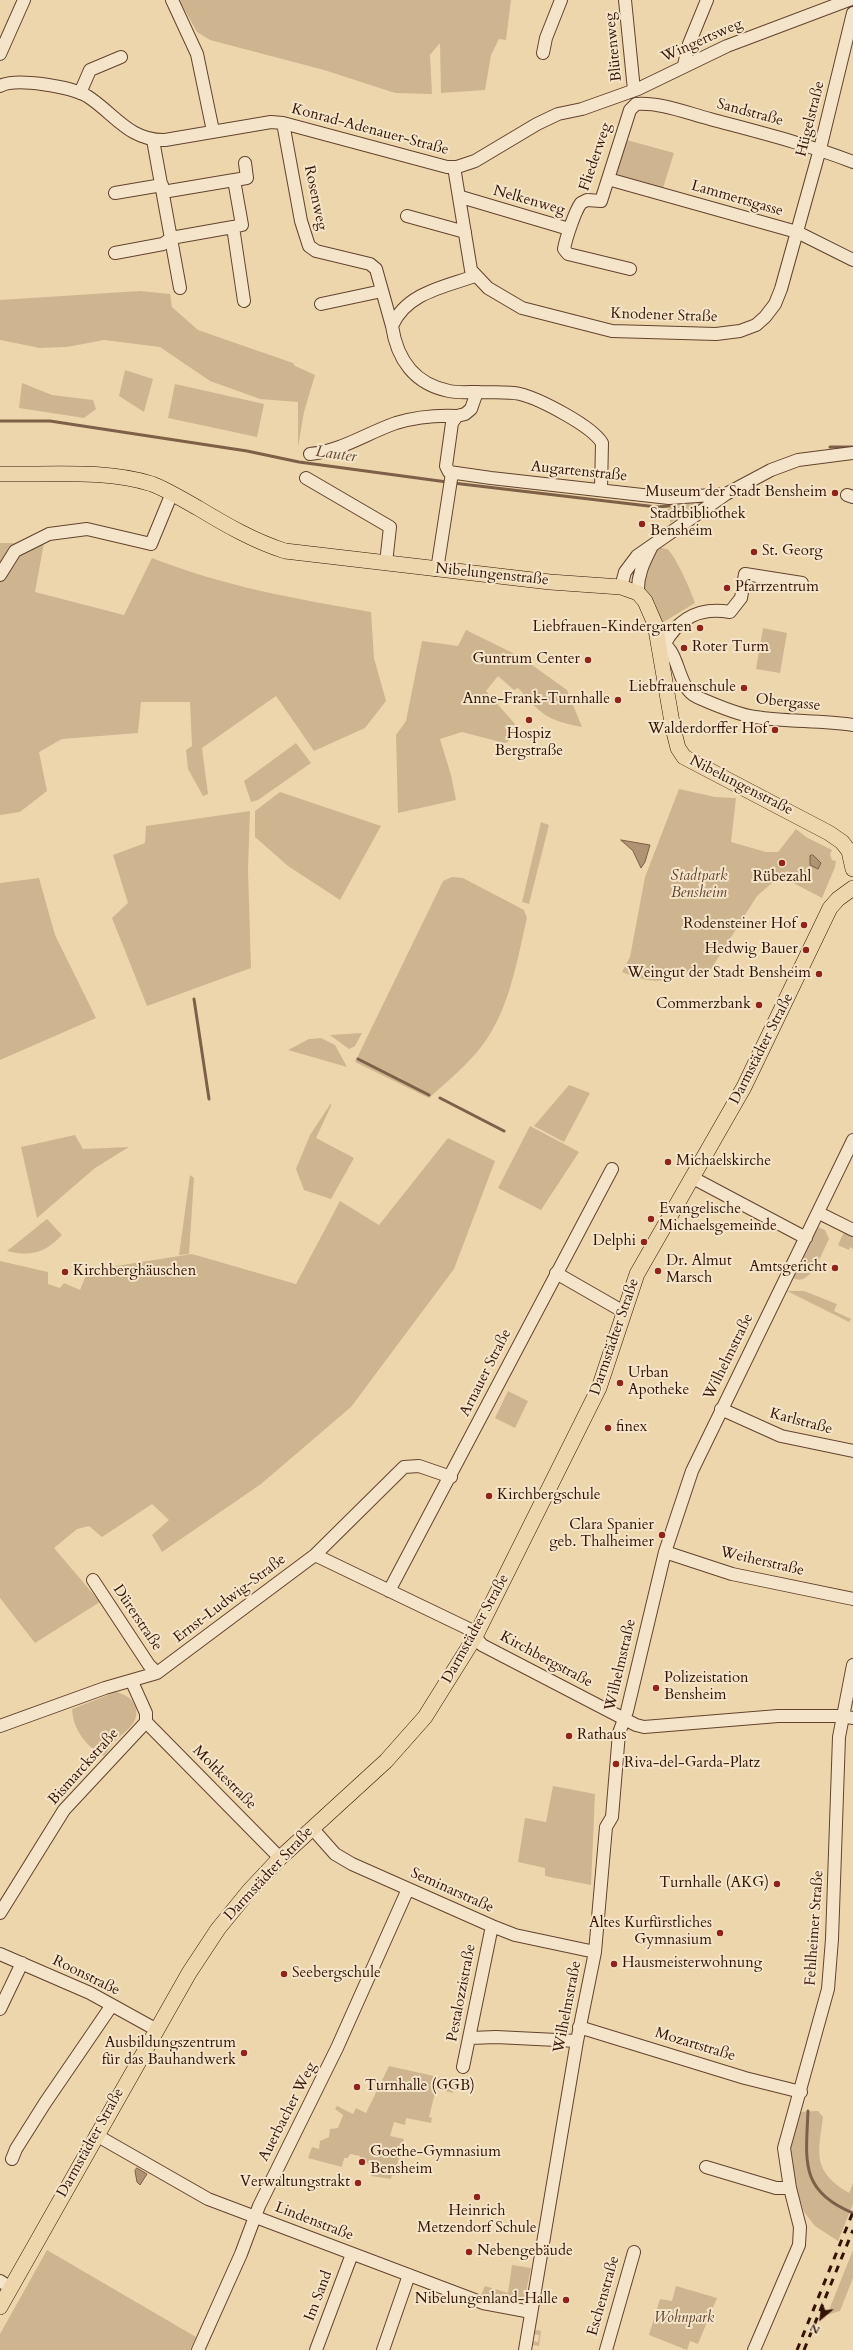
<!DOCTYPE html>
<html>
<head>
<meta charset="utf-8">
<style>
	body { margin:0 }
	#map { position:relative; width:853px; height:2350px; overflow:hidden; background:#eed6ac; font-family:Cardo,serif }
	canvas { display:block }
	.north { position:absolute; left:801px; top:2298px; width:40px; height:40px; -webkit-text-stroke:3px #f4e4c9; paint-order:stroke; rotate:209deg; font-size:11px; font-weight:700; line-height:16px; text-align:center; color:#341204 }
	.north::after { content:''; display:block; margin:auto; width:14px; height:18px; background:#341204; clip-path:polygon(50% 0,100% 100%,50% 72%,0 100%) }
</style>
</head>
<body>
<div id="map">
<canvas width="853" height="2350"></canvas>
<div class="north">N</div>
</div>
<script>
const context = document.querySelector('canvas').getContext('2d');
context.lineJoin = 'round';
function paint(path, color) { context.fillStyle = color; context.fill(path, 'evenodd'); }
function stroke(path, color, width, dash) { context.strokeStyle = color; context.lineWidth = width; context.lineCap = dash ? 'butt' : 'round'; context.setLineDash(dash || []); context.stroke(path); }
function drawText(font, color, halo, rows, align = 'center') {
  context.font = font + ' Cardo,serif'; context.lineWidth = 4; context.setLineDash([]); context.textBaseline = 'middle'; context.strokeStyle = halo; context.fillStyle = color; for (const [text, x, y, turn = 0] of rows) {
    context.save(); context.translate(x, y); context.rotate((+turn || 0) * Math.PI / 180); context.textAlign = isNaN(turn) ? turn : align; if (halo) context.strokeText(text, 0, 0); context.fillText(text, 0, 0); context.restore();
  }
}
paint(new Path2D(`
	M179,0H511L506,40L499,39L491,55L485,90L441,93L440,43L430,55L432,94L395,93L324,70L210,40L197,32Z
	M623,139L674,153L663,188L615,175Z
	M140,291L170,294L172,307L198,330L293,363L295,366L315,375L304,412L298,447V402L260,399L210,381L160,347L104,340L67,347L40,348L0,340V300Z
	M125,370L153,379L144,412L119,396Z
	M22,383L52,395L93,400L96,409L84,418L19,408Z
	M175,384L264,404L257,437L168,418Z
	M711,497L686,513V502Z
	M685,502L684,514L670,523V512L660,513L670,508L669,503Z
	M0,543H44L35,592L124,615L152,558C223,586 296,599 371,612L374,658L386,701L365,728L314,751L276,696L202,748L208,794L203,796L188,769L186,750L192,746L190,702H141L138,733L62,739L39,752L47,791L20,812L0,815Z
	M657,547C660,548 664,548 667,549C675,554 692,593 695,603L662,623C657,606 636,587 643,568C646,561 653,554 657,547Z
	M763,628L787,633L780,673L756,669Z
	M466,630L521,657L567,690L582,727C546,720 542,715 518,688L514,690L498,676L486,691L515,724L508,742L504,743L462,732L440,739L451,775L456,800L398,813L396,735L406,721L422,641L458,646Z
	M296,743L311,763L258,800L251,802L244,781Z
	M679,789L715,797L736,798L731,842L766,852H778L796,829L806,837L832,850L830,854L832,860L836,861L835,867L822,898L780,876L757,896L706,977L691,970C664,985 650,983 622,972L630,957L645,877Z
	M280,792L381,826L340,900L288,866L255,837V811Z
	M250,811L248,870L251,968L147,1006L112,918L128,903L113,855L145,843L146,826Z
	M541,822L549,825L529,904L522,902Z
	M452,877L463,878L524,910L527,918C518,956 511,1000 490,1034C475,1059 450,1079 429,1098L355,1062L443,881Z
	M39,878L55,935L96,1018L0,1060V883Z
	M362,1033L355,1046L349,1049L330,1035Z
	M321,1038L335,1045L347,1067L288,1050L309,1039Z
	M569,1085L590,1093L564,1142L534,1126Z
	M331,1103V1106L316,1138L354,1158L331,1199L304,1190L296,1169L310,1135Z
	M530,1126L579,1152L541,1210L498,1188Z
	M75,1135L83,1149L129,1147L95,1168L37,1218L21,1147Z
	M448,1138L495,1161L454,1269L351,1407L261,1484L162,1552L152,1535L169,1520L152,1504L102,1537L89,1526L77,1529L54,1548L100,1602L35,1643L0,1598V1261L48,1272V1284L60,1288L64,1283L80,1290L86,1275L103,1268L192,1254L296,1284L340,1201L379,1225Z
	M190,1175L194,1178L189,1254L179,1255Z
	M47,1219L62,1235C45,1253 31,1257 7,1251Z
	M818,1227L825,1230L829,1239C822,1252 810,1290 792,1277L813,1233Z
	M848,1233L853,1236V1249L850,1247L849,1250L838,1245L843,1234Z
	M787,1291H804L837,1304L834,1311L851,1319L849,1322Z
	M508,1391L528,1401L515,1428L495,1418Z
	M116,1692C124,1694 132,1698 135,1706C142,1726 120,1732 111,1746C108,1750 107,1753 104,1756C86,1747 73,1729 72,1709Z
	M553,1786L595,1794L591,1885L545,1876V1868L518,1862L525,1818L546,1822Z
	M389,2066L456,2081L453,2093L436,2089L429,2117L432,2118L431,2123L406,2118L405,2125L394,2122L390,2136L404,2139L394,2176L392,2175L391,2179L371,2176L373,2165L359,2161L360,2156L350,2154L348,2158H344L342,2167L308,2158L312,2147L319,2149L320,2141L329,2137L330,2129L338,2128L343,2115L335,2109L337,2106L353,2114L356,2108L366,2113Z
	M818,2111L823,2117C818,2154 812,2171 849,2193L853,2183V2204L838,2241L815,2226L804,2212L798,2193L789,2148L799,2112Z
	M47,2250L196,2337L190,2350H0V2334Z
	M853,2250V2278L840,2311L827,2315Z
	M512,2265L531,2268L525,2296L516,2302L481,2295L485,2286L508,2293Z
	M676,2286L717,2298L698,2344L690,2341L687,2350L649,2335L660,2299L672,2301Z
	M538,2330L541,2331L539,2346L532,2345L533,2341L538,2342L539,2335L534,2334V2331Z`), '#ceb58f');
const water = new Path2D(`
	M621,840L650,845L645,862L641,868L633,851Z
	M813,855L821,863L818,869L810,865V856Z
	M137,2168L147,2174L140,2185L137,2182L135,2171Z`);
paint(water, '#af9373');
stroke(water, '#7e5f47', 1);
stroke(new Path2D(`
	M0,421H50L247,451L299,462L447,482
	M830,447H853
	M453,483L657,507L669,506
	M194,999L209,1099
	M358,1059L429,1095
	M440,1098L504,1131
	M808,2111C806,2160 799,2191 853,2213`), '#7e5f47', 3);
const minor = new Path2D(`
	M172,0L197,54L213,131
	M625,0L634,90
	M543,53L546,38L561,0
	M0,54L24,0
	M684,65L689,44L707,0
	M0,86C16,77 71,87 87,96C114,113 129,141 165,140L271,122L283,123L447,167H457L475,161L537,124L558,114L582,109L638,89L727,46L849,0
	M80,93L90,70L121,57
	M283,123L301,221L309,246L316,251L370,264L376,269L392,326
	M153,140L180,288
	M454,167L471,270L488,288L522,308L612,331L716,334L740,331L756,325L765,317L775,304L781,289L820,149L853,13
	M608,179L797,232L853,260
	M163,192L234,180
	M115,193L162,185
	M461,197L569,229
	M407,216L465,232
	M171,238L233,227
	M115,253L163,244L171,238
	M630,269L568,254L564,249C566,238 575,211 581,203L587,200L601,201L630,110L636,104C660,102 687,113 710,119C758,132 807,144 853,162
	M475,276C444,287 406,293 392,326C397,359 414,384 449,391C458,393 468,392 477,392L471,409L465,414L457,416L452,423L446,466L449,472L491,478L669,498L726,494
	M244,301L233,227L242,225L234,180L247,178L245,163
	M321,304L382,291
	M477,392C490,393 507,391 520,394C540,399 592,426 602,443L601,489
	M310,454C341,451 367,433 396,423C416,417 436,415 457,416
	M306,478L390,527L386,563
	M847,495L853,497
	M437,570L452,473
	M0,575L15,551L49,534L87,529L151,544L172,493
	M621,587L625,572L637,556L726,494L771,470L798,460L853,453
	M638,593C637,575 644,562 652,546
	M659,645C679,642 676,689 697,697C713,704 738,715 755,717C787,722 821,720 853,725
	M664,645C679,617 700,607 730,612L741,598L745,574L802,583
	M693,1178L806,1238
	M819,1213L853,1230
	M556,1273L624,1312
	M721,1409L781,1436L853,1451
	M665,1552L732,1574L853,1599
	M315,1555L469,1629L482,1645L636,1725L644,1727L778,1716H842L853,1718
	M93,1580L149,1665L157,1673
	M389,1591L612,1169
	M146,1722L280,1858
	M0,1726L105,1688L157,1673L315,1555L404,1467L419,1466L451,1477
	M312,1828L335,1854L352,1864L492,1926L515,1935L595,1952
	M0,1913L64,1810L146,1722V1713L132,1682
	M0,1954L90,1993L157,2030
	M0,2009L22,1963
	M579,2027L745,2078L801,2092
	M470,2038L496,2037L577,2041
	M463,2067L492,1926
	M96,2135L208,2199L483,2303L531,2312
	M12,2159L16,2149L45,2103L112,2005
	M706,2167L776,2188H790
	M0,2281L11,2288
	M198,2350L241,2254L259,2206L337,2048L408,1889
	M316,2350L352,2254
	M383,2350L409,2275
	M525,2350L577,2041L595,1952L606,1827L612,1817L619,1733L627,1711L665,1552L692,1471L853,1140
	M606,2350L634,2252
	M754,2350L799,2245L800,2227L790,2188L784,2148L828,1989L832,1939L839,1737L853,1665`);
const major = new Path2D(`
	M0,474C48,475 106,469 152,484C168,490 183,500 198,508C226,525 254,541 285,551L550,582L621,587L638,593L645,601L655,624L673,728L678,748L684,757L829,833L842,842L853,856
	M849,851L853,869
	M0,2307L189,1973L218,1929L249,1891L280,1858L386,1761L425,1717L475,1637L599,1388L637,1274L744,1087L830,908L838,899L853,888`);
stroke(minor, '#62432e', 14);
stroke(major, '#341204', 16);
stroke(minor, '#f4e4c9', 12);
stroke(major, '#eed6ac', 15);
stroke(new Path2D(`
	M797,2350L853,2212
	M804,2350L853,2230`), '#341204', 3, [7, 7]);
for (const [x, y, r, color] of [
	[835,493,4,"#8f2418"],
	[642,524,4,"#8f2418"],
	[754,552,4,"#8f2418"],
	[727,588,4,"#8f2418"],
	[700,628,4,"#8f2418"],
	[684,648,4,"#8f2418"],
	[588,660,4,"#8f2418"],
	[744,688,4,"#8f2418"],
	[618,700,4,"#8f2418"],
	[529,720,4,"#8f2418"],
	[775,730,4,"#8f2418"],
	[782,863,4,"#8f2418"],
	[804,925,4,"#8f2418"],
	[806,950,4,"#8f2418"],
	[819,974,4,"#8f2418"],
	[759,1005,4,"#8f2418"],
	[668,1162,4,"#8f2418"],
	[651,1219,4,"#8f2418"],
	[644,1242,4,"#8f2418"],
	[835,1268,4,"#8f2418"],
	[658,1271,4,"#8f2418"],
	[65,1272,4,"#8f2418"],
	[620,1383,4,"#8f2418"],
	[608,1428,4,"#8f2418"],
	[489,1496,4,"#8f2418"],
	[662,1535,4,"#8f2418"],
	[656,1688,4,"#8f2418"],
	[569,1736,4,"#8f2418"],
	[616,1764,4,"#8f2418"],
	[777,1884,4,"#8f2418"],
	[720,1933,4,"#8f2418"],
	[614,1964,4,"#8f2418"],
	[284,1974,4,"#8f2418"],
	[244,2053,4,"#8f2418"],
	[357,2087,4,"#8f2418"],
	[362,2162,4,"#8f2418"],
	[358,2183,4,"#8f2418"],
	[477,2197,4,"#8f2418"],
	[469,2252,4,"#8f2418"],
	[566,2300,4,"#8f2418"]
]) { const dot = new Path2D(); dot.arc(x, y, r, 0, 2 * Math.PI); context.fillStyle = color; context.fill(dot); stroke(dot, '#f4e4c9', 1.5); }
drawText('15px', '#341204', '#f4e4c9', [
	["Wingertsweg",702,41,-24],
	["Blütenweg",614,47,-96],
	["Sandstraße",750,113,15],
	["Hügelstraße",811,119,-76],
	["Konrad-Adenauer-Straße",370,130,15],
	["Fliederweg",596,157,-71],
	["Rosenweg",315,198,78],
	["Lammertsgasse",737,199,16],
	["Nelkenweg",529,201,16],
	["Knodener Straße",664,316,2],
	["Augartenstraße",579,472,6],
	["Nibelungenstraße",492,575,6],
	["Obergasse",788,703,6],
	["Nibelungenstraße",741,786,27],
	["Darmstädter Straße",762,1049,-63],
	["Darmstädter Straße",615,1337,-71],
	["Wilhelmstraße",729,1357,-64],
	["Arnauer Straße",486,1373,-63],
	["Karlstraße",801,1422,15],
	["Weiherstraße",762,1562,13],
	["Ernst-Ludwig-Straße",230,1599,-37],
	["Dürerstraße",137,1618,56],
	["Darmstädter Straße",476,1629,-61],
	["Kirchbergstraße",546,1660,28],
	["Wilhelmstraße",621,1665,-77],
	["Bismarckstraße",84,1767,-48],
	["Moltkestraße",224,1778,45],
	["Darmstädter Straße",269,1874,-47],
	["Seminarstraße",452,1891,24],
	["Fehlheimer Straße",815,1928,-86],
	["Roonstraße",86,1976,26],
	["Pestalozzistraße",462,1993,-79],
	["Wilhelmstraße",568,2007,-79],
	["Mozartstraße",695,2045,17],
	["Auerbacher Weg",288,2112,-63],
	["Darmstädter Straße",91,2143,-61],
	["Lindenstraße",314,2222,21],
	["Im Sand",319,2296,-69],
	["Eschenstraße",604,2296,-74]
]);
drawText('15px', '#341204', '#f4e4c9', [
	["Museum der Stadt Bensheim",827,493,"right"],
	["Stadtbibliothek",650,515],
	["Bensheim",650,532],
	["St. Georg",762,552],
	["Pfarrzentrum",735,588],
	["Liebfrauen-Kindergarten",692,628,"right"],
	["Roter Turm",692,648],
	["Guntrum Center",580,660,"right"],
	["Liebfrauenschule",736,688,"right"],
	["Anne-Frank-Turnhalle",610,700,"right"],
	["Walderdorffer Hof",767,730,"right"],
	["Hospiz",529,735,"center"],
	["Bergstraße",529,752,"center"],
	["Rübezahl",782,878,"center"],
	["Rodensteiner Hof",796,925,"right"],
	["Hedwig Bauer",798,950,"right"],
	["Weingut der Stadt Bensheim",811,974,"right"],
	["Commerzbank",751,1005,"right"],
	["Michaelskirche",676,1162],
	["Evangelische",659,1210],
	["Michaelsgemeinde",659,1227],
	["Delphi",636,1242,"right"],
	["Dr. Almut",666,1262],
	["Marsch",666,1279],
	["Amtsgericht",827,1268,"right"],
	["Kirchberghäuschen",73,1272],
	["Urban",628,1374],
	["Apotheke",628,1391],
	["finex",616,1428],
	["Kirchbergschule",497,1496],
	["Clara Spanier",654,1526,"right"],
	["geb. Thalheimer",654,1543,"right"],
	["Polizeistation",664,1679],
	["Bensheim",664,1696],
	["Rathaus",577,1736],
	["Riva-del-Garda-Platz",624,1764],
	["Turnhalle (AKG)",769,1884,"right"],
	["Altes Kurfürstliches",712,1924,"right"],
	["Gymnasium",712,1941,"right"],
	["Hausmeisterwohnung",622,1964],
	["Seebergschule",292,1974],
	["Ausbildungszentrum",236,2044,"right"],
	["für das Bauhandwerk",236,2061,"right"],
	["Turnhalle (GGB)",365,2087],
	["Goethe-Gymnasium",370,2153],
	["Bensheim",370,2170],
	["Verwaltungstrakt",350,2183,"right"],
	["Heinrich",477,2212,"center"],
	["Metzendorf Schule",477,2229,"center"],
	["Nebengebäude",477,2252],
	["Nibelungenland-Halle",558,2300,"right"]
], 'left');
drawText('italic 15px', '#62432e', '#f4e4c9', [
	["Stadtpark",699,877],
	["Bensheim",699,894],
	["Wohnpark",684,2319]
]);
drawText('italic 16px', '#654630', '#f4e4c9', [
	["Lauter",336,455,8]
]);
</script>
</body>
</html>
